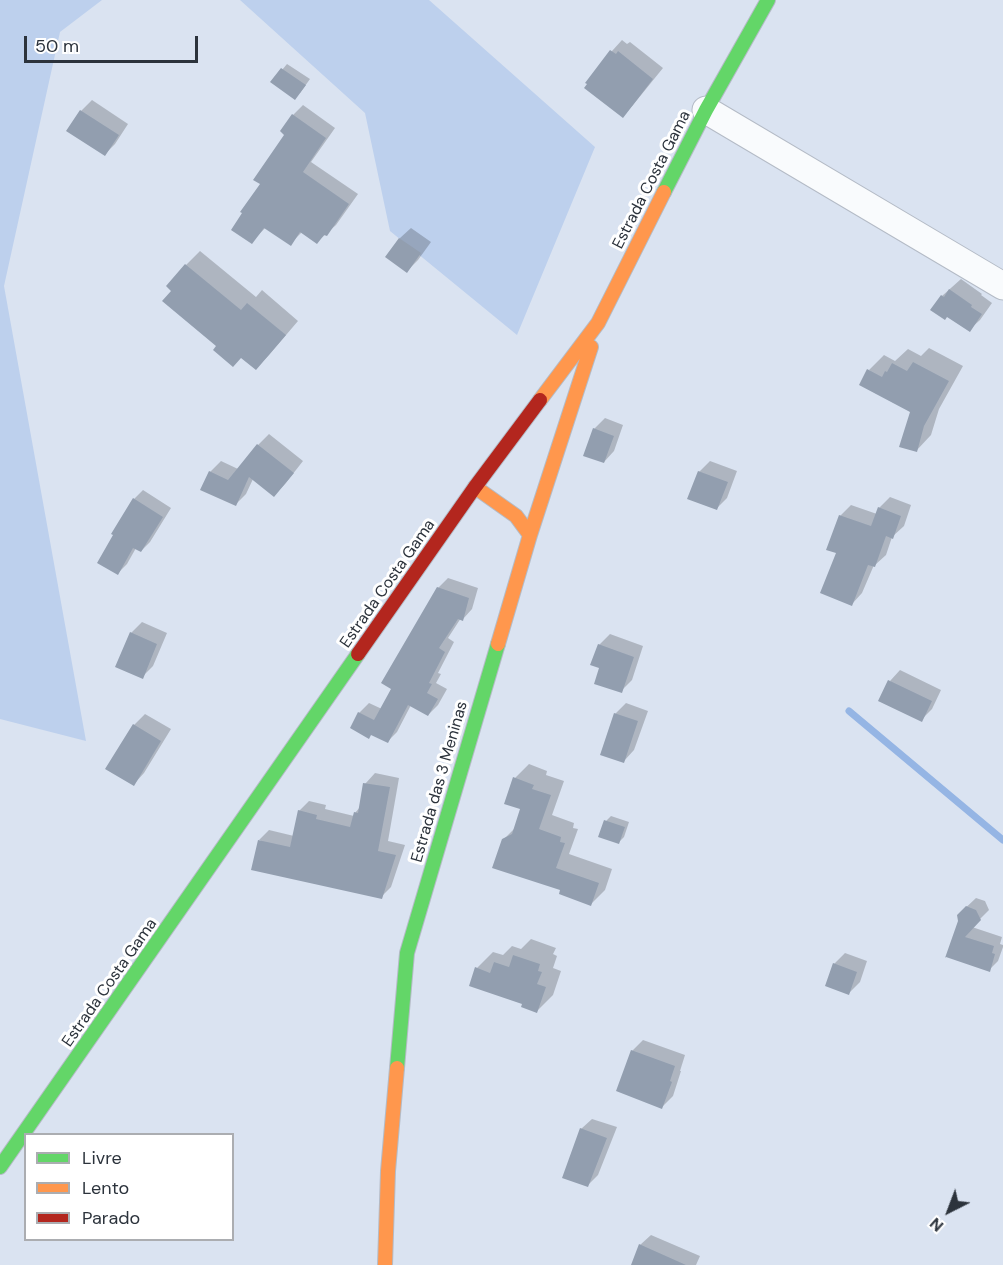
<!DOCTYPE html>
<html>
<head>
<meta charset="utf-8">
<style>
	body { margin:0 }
	#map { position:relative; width:1003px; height:1265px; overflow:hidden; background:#dae3f1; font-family:"DM Sans",sans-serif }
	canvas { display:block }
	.legend { position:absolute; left:24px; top:1133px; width:210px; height:108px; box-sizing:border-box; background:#fff; border:2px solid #abadb1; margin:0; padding:8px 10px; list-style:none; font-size:18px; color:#2c333c }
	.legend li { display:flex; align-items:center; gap:12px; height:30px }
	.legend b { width:30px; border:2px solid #abadb1 }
	.north { position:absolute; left:919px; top:1181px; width:60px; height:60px; -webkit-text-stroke:4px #fff; paint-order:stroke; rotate:222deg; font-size:16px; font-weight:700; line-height:24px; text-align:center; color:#2c333c }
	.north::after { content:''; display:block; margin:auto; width:21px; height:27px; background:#2c333c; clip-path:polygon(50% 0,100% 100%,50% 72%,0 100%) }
	.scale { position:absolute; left:24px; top:36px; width:174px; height:27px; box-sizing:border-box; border:3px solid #2c333c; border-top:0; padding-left:8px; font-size:18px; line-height:21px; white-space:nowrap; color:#2c333c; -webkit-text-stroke:4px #fff; paint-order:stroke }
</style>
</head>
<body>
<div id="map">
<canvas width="1003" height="1265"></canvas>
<ul class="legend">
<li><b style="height:8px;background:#63d668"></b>Livre</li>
<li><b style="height:8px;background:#ff974d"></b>Lento</li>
<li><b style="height:8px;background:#b3261e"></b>Parado</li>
</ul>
<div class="north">N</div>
<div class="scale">50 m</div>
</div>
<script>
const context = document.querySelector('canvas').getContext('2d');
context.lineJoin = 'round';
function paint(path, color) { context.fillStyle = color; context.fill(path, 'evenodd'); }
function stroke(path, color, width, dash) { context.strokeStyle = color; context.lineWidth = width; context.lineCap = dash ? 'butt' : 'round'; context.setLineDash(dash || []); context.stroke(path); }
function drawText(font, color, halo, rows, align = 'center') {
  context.font = font + ' "DM Sans",sans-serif'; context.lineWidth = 6; context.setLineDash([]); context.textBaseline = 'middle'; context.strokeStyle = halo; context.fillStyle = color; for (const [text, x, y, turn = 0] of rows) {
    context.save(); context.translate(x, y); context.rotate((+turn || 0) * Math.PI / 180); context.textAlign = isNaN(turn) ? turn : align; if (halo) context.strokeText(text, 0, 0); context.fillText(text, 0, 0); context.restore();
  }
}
paint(new Path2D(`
	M0,0H102L60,32L4,286L86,741L0,719Z
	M240,0H429L595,147L517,335L390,231L365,113Z`), '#bdd0ed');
paint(new Path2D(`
	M622,40L627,44L630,42L663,68L633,105L623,116L587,82L612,51Z
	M287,64L310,79L300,93L272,82Z
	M92,100L128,124L115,144L104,155L81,111Z
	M303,105L335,128L311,162L358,194L336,225L317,242L302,232L290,244L266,227L252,242L262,184L287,134L293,115Z
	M411,228L431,242L418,260L407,271L387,257L400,238Z
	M200,251L256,297L262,290L298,321L269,355L256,368L242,356L219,346L168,286L186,265Z
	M961,279L982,294L981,295L992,303L980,320L969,330L942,296Z
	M929,348L963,366L939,409L931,435L916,451L911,412L869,370L884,355L895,361L908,349L921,356Z
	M605,418L623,425L614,451L604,462L594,429Z
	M269,434L303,461L285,484L274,495L253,479L246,494L236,504L210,472L221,461L238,469L258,445Z
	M710,461L737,471L727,498L716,509L699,472Z
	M143,490L171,508L150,542L141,551L136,548L127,564L118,573L134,499Z
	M890,497L911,505L904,526L892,537L886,555L875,565H874L862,593L852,604L838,552L840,516L851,505L877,514L879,508Z
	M448,578L478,588L472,609L463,619L461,618L448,638L454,642L438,673L441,674L436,683L447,689L438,705L428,715L411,705L397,732L388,741L359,713L369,703L382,709L438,588Z
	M142,622L167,633L153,666L142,677L131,633Z
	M610,634L643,646L632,680L621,691L601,667L599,645Z
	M900,670L941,690L932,709L921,720L890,681Z
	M626,703L648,711L634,750L624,761L615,714Z
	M145,714L171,729L144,773L134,784V725Z
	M529,764L547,771L546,775L564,781L552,815L574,823L573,828L578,829L569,854L612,869L605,890L591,904L562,889L503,840L515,828L522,808L515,778Z
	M375,773L399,778L388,841L405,845L391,887L381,897L259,840L269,830L294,836L299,811L309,801L326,805L325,809L354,816L355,813L360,807L365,784Z
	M611,816L629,822L624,837L619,842L606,821Z
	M976,898L985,901L989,910L972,927L1002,937L1000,944L1003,945V947L998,961L989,970L948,956L959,921L958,915Z
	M531,939L556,948L553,954L557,956L553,968L561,971L553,995L537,1011L523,1003L477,968L493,952L503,955L512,946L521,949Z
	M845,953L867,961L860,982L849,993L834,964Z
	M643,1040L685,1055L680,1071H681L673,1096L662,1107L632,1051Z
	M592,1119L617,1127L598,1175L587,1186L581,1129Z
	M651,1235L700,1256L696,1265H633L640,1245Z`), '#0003');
stroke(new Path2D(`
	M849,711L1003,840`), '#95b5e4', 7);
paint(new Path2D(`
	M610,50L616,54L618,51L653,79L623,118L584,88L587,84L585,83Z
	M281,68L306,85L295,100L270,82Z
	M80,110L119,135L105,156L66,131Z
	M292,114L326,138L303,172L349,204L327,236L324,235L317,244L300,232L291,246L264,228L252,244L231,230L242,213L240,212L260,184L253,180L284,135L280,131Z
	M399,238L421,253L407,273L385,257Z
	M185,264L241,310L247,303L286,335L256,370L241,358L233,367L213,350L216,346L162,301L171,291L166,286Z
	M949,289L972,305L971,307L982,314L970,332L947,317L945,320L930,310L941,295L944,297Z
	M913,362L949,381L924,426L917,452L899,447L910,412L859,385L867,369L882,377L885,371L887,372L892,363L907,371Z
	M593,428L614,436L604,463L583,456Z
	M257,444L294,473L274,497L249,477L236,506L200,490L209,471L228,480Z
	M698,471L728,482L717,510L687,499Z
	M133,498L163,517L141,552L133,548L118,575L97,563L113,535L111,534Z
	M878,507L901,516L893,539L886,536L875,567L868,565L852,606L820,593L836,553L826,550L839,515L871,526Z
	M437,587L469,598L463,621L458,619L439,648L445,652L429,683L432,684L427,693L438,699L428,716L408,705L388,743L371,735L369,739L350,728L358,712L374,720L391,689L381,683Z
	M130,632L157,644L143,679L115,667Z
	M598,644L634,657L622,693L594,684L599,668L590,665Z
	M888,680L932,701L922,722L878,701Z
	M614,713L638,721L624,763L600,755Z
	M133,724L161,741L134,786L105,769Z
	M513,777L534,785L532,789L551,795L539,829L561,837L560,842L565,843L556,868L599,883L591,906L559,894L560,890L492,868L502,839L512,834L520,809L504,804Z
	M363,783L390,787L378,851L396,855L382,899L251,870L258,840L290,847L298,810L317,815L316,819L350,827L354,812L358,813Z
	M604,820L625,827L619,844L598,837Z
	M966,906L976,910L981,920L965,937L994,946L992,953L995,954L990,972L946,957L945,958L958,921L957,915Z
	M513,955L540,964L538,971L542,972L537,984L546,987L537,1013L521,1007L522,1004L469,986L475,967L490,973L494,962L509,967Z
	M833,963L857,972L849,995L825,986Z
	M631,1050L675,1066L670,1081L672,1082L662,1109L616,1091Z
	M580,1128L607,1138L588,1187L562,1178Z
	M639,1244L686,1265H631Z`), '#929eaf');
const street = new Path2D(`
	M706,110L1003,286`);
const fast = new Path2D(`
	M664,192L706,110L768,0
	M397,1068L407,953L498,644
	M0,1167L358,654`);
const slow = new Path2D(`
	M540,400L598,323L664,192
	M475,487L516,516L530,535
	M498,644L530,535L591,347
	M385,1265L388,1171L397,1068`);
const jam = new Path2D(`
	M358,654L475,487L540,400`);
stroke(street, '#b4bbc6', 29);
stroke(fast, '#b4bbc6', 16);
stroke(slow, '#b4bbc6', 16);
stroke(jam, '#b4bbc6', 16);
stroke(street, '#f9fbfd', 27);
stroke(fast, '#63d668', 14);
stroke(slow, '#ff974d', 14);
stroke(jam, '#b3261e', 14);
drawText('16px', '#2c333c', '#fff', [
	["Estrada Costa Gama",652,180,-63],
	["Estrada Costa Gama",388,584,-55],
	["Estrada das 3 Meninas",440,782,-74],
	["Estrada Costa Gama",110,983,-55]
]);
</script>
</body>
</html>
